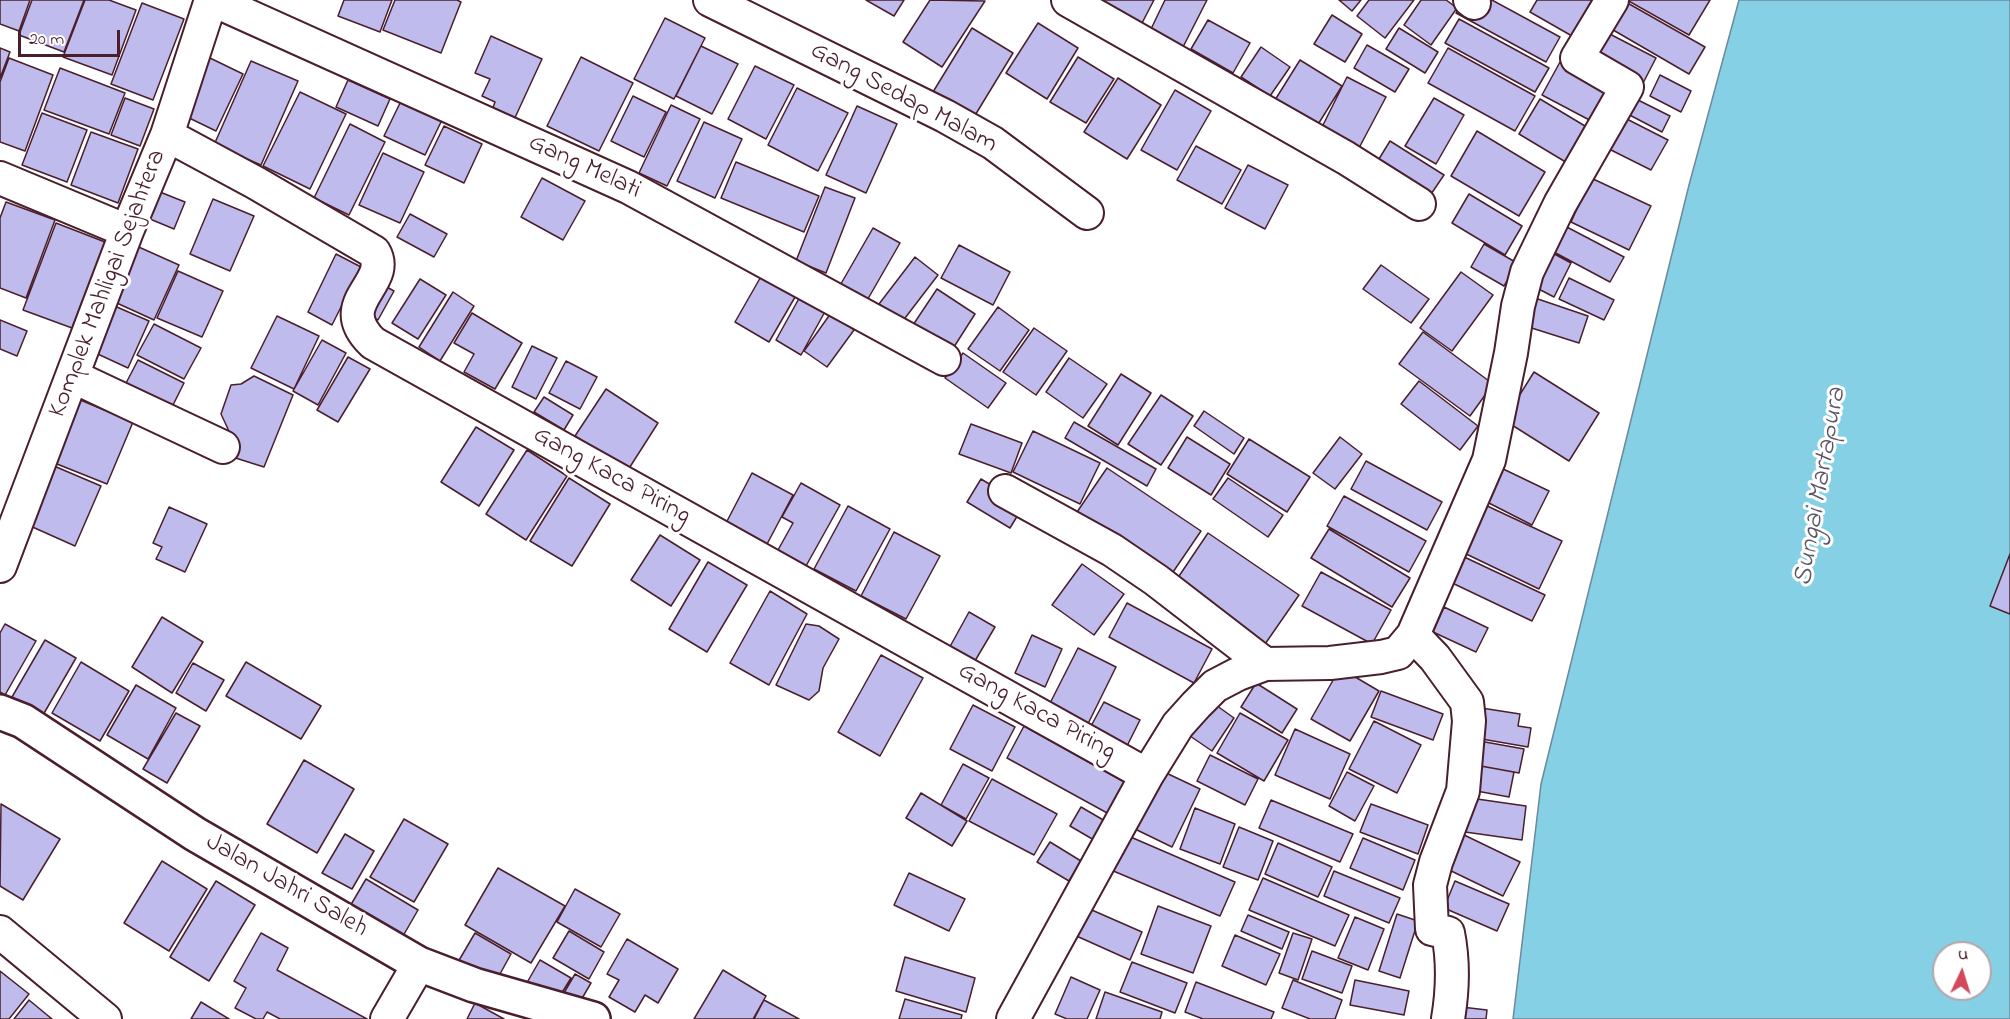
<!DOCTYPE html>
<html>
<head>
<meta charset="utf-8">
<style>
	body { margin:0 }
	#map { position:relative; width:2010px; height:1019px; overflow:hidden; background:#fff; font-family:"Indie Flower",sans-serif }
	canvas { display:block }
	.north { position:absolute; left:1932px; top:941px; width:60px; height:60px; box-sizing:border-box; background:#fff; border:2px solid #b7a5aa; border-radius:50%; rotate:4deg; font-size:16px; font-weight:700; line-height:24px; text-align:center; color:#4a1f2b }
	.north::after { content:''; display:block; margin:auto; width:21px; height:27px; background:#d1495b; clip-path:polygon(50% 0,100% 100%,50% 72%,0 100%) }
	.scale { position:absolute; left:18px; top:30px; width:102px; height:27px; box-sizing:border-box; border:3px solid #4a1f2b; border-top:0; padding-left:8px; font-size:18px; line-height:21px; white-space:nowrap; color:#4a1f2b; -webkit-text-stroke:4px #fff; paint-order:stroke }
</style>
</head>
<body>
<div id="map">
<canvas width="2010" height="1019"></canvas>
<div class="north">U</div>
<div class="scale">20 m</div>
</div>
<script>
const context = document.querySelector('canvas').getContext('2d');
context.lineJoin = 'round';
function paint(path, color) { context.fillStyle = color; context.fill(path, 'evenodd'); }
function stroke(path, color, width, dash) { context.strokeStyle = color; context.lineWidth = width; context.lineCap = dash ? 'butt' : 'round'; context.setLineDash(dash || []); context.stroke(path); }
function drawText(font, color, halo, rows, align = 'center') {
  context.font = font + ' "Indie Flower",sans-serif'; context.lineWidth = 6; context.setLineDash([]); context.textBaseline = 'middle'; context.strokeStyle = halo; context.fillStyle = color; for (const [text, x, y, turn = 0] of rows) {
    context.save(); context.translate(x, y); context.rotate((+turn || 0) * Math.PI / 180); context.textAlign = isNaN(turn) ? turn : align; if (halo) context.strokeText(text, 0, 0); context.fillText(text, 0, 0); context.restore();
  }
}
const water = new Path2D(`
	M1739,0H2010V1019H1513L1541,784L1689,185ZM1944,953H1980V989H1944Z`);
paint(water, '#85d0e4');
stroke(water, '#6d899a', 1.5);
const building = new Path2D(`
	M0,0H30L19,31L0,24Z
	M32,0H84L64,52L19,35Z
	M85,0H109L136,10L112,75L63,57Z
	M344,0H392L380,32L338,16Z
	M395,0H457L461,2L441,53L383,30Z
	M866,0H904L894,16Z
	M930,0L985,1L942,67L903,42Z
	M1101,0H1154L1141,25L1099,4Z
	M1165,0H1207L1183,47L1150,31Z
	M1339,0H1361L1352,11Z
	M1369,0H1414L1385,38L1357,16Z
	M1421,0H1446L1457,8L1431,45L1404,25Z
	M1463,0H1492L1560,37L1546,62L1456,13Z
	M1537,0H1592L1572,36L1530,12Z
	M1627,0H1710L1689,35Z
	M1624,1L1705,47L1689,74L1608,27Z
	M142,3L184,19L153,100L111,84Z
	M1332,15L1362,34L1345,62L1314,44Z
	M665,18L705,38L674,99L634,79Z
	M1459,19L1549,68L1535,92L1445,43Z
	M1208,20L1250,43L1233,73L1191,49Z
	M1038,23L1078,48L1047,99L1006,73Z
	M972,28L1013,53L974,117L933,92Z
	M1399,28L1438,52L1425,73L1386,49Z
	M1604,31L1656,58L1641,87L1588,60Z
	M491,36L542,59L513,122L491,113L495,102L482,96L490,79L475,73Z
	M1367,45L1409,69L1395,92L1354,68Z
	M701,46L738,64L712,114L676,96Z
	M1261,47L1290,67L1270,96L1241,77Z
	M0,48L10,52L0,78Z
	M1448,48L1535,96L1515,131L1428,83Z
	M581,57L633,83L599,151L547,126Z
	M1078,57L1114,79L1086,123L1050,102Z
	M9,58L53,75L25,151L0,142V82Z
	M210,58L243,74L216,131L183,115Z
	M1300,60L1342,86L1317,126L1275,100Z
	M251,61L298,81L261,165L214,145Z
	M1560,62L1615,92L1597,124L1542,95Z
	M755,66L794,85L766,139L728,119Z
	M60,68L125,93L109,134L44,110Z
	M1660,75L1691,91L1681,112L1650,96Z
	M1347,77L1386,97L1359,148L1321,129Z
	M1118,78L1161,105L1127,159L1084,132Z
	M348,80L390,99L378,126L336,107Z
	M797,88L848,113L818,171L768,145Z
	M1175,90L1211,111L1177,170L1141,150Z
	M300,92L346,114L310,189L263,166Z
	M633,96L666,112L644,157L611,141Z
	M1630,96L1670,116L1662,132L1622,111Z
	M125,98L154,109L140,146L111,135Z
	M1434,98L1464,115L1436,164L1405,146Z
	M1540,99L1595,132L1574,167L1519,134Z
	M401,101L442,120L425,155L384,136Z
	M671,105L700,119L667,186L639,173Z
	M857,106L897,124L866,193L826,175Z
	M42,113L87,130L67,182L22,165Z
	M1617,114L1668,140L1651,170L1601,145Z
	M704,122L742,139L715,198L677,181Z
	M350,124L385,142L349,215L314,198Z
	M444,126L482,144L464,183L425,165Z
	M1477,131L1545,172L1519,216L1451,176Z
	M91,132L138,149L118,203L71,185Z
	M1390,141L1444,175L1427,200L1374,167Z
	M1196,146L1241,170L1222,204L1177,180Z
	M383,153L424,172L400,223L359,205Z
	M736,162L819,196L804,232L721,198Z
	M1248,165L1288,185L1265,229L1225,208Z
	M542,178L585,201L563,240L521,217Z
	M1591,178L1651,206L1629,250L1571,222Z
	M825,187L855,198L826,273L796,261Z
	M150,188L185,202L174,229L138,214Z
	M1469,194L1522,226L1505,255L1452,223Z
	M213,199L254,216L230,271L190,254Z
	M6,202L55,220L26,298L0,288V218Z
	M410,214L447,234L434,257L397,237Z
	M56,223L105,242L72,328L23,310Z
	M1563,225L1624,257L1610,282L1550,250Z
	M873,228L900,243L865,304L838,289Z
	M132,244L179,265L154,320L108,299Z
	M1484,244L1517,263L1504,286L1471,267Z
	M959,245L1010,272L993,305L941,278Z
	M1549,251L1571,263L1554,297L1531,285Z
	M336,254L361,267L332,325L308,312Z
	M915,257L938,275L902,322L879,304Z
	M1381,265L1429,299L1411,323L1363,289Z
	M178,271L223,291L202,337L157,318Z
	M1461,272L1493,295L1452,351L1420,328Z
	M763,273L798,292L769,342L735,322Z
	M1569,278L1614,300L1604,320L1559,299Z
	M420,279L446,295L418,339L392,323Z
	M376,281L394,291L378,320L360,310Z
	M807,284L832,299L801,355L776,340Z
	M937,289L975,314L952,350L913,325Z
	M453,292L474,306L440,361L419,347Z
	M1529,296L1588,316L1579,343L1519,324Z
	M110,304L149,321L128,368L89,350Z
	M998,307L1029,330L1000,371L968,349Z
	M472,313L522,343L495,389L464,372L474,354L454,343Z
	M831,313L854,330L827,367L804,351Z
	M277,316L319,336L294,389L251,368Z
	M0,320L27,331L17,356L0,349Z
	M154,324L201,348L184,379L137,355Z
	M1034,328L1067,351L1036,395L1003,372Z
	M1423,332L1493,384L1470,416L1399,364Z
	M322,340L346,353L318,405L293,391Z
	M532,346L557,358L536,399L512,387Z
	M963,353L1006,383L988,408L945,378Z
	M348,357L370,369L338,422L317,410Z
	M1069,358L1107,384L1083,418L1046,392Z
	M138,360L184,383L170,411L124,387Z
	M566,361L597,377L580,409L549,393Z
	M1534,372L1599,413L1569,461L1504,420Z
	M1121,374L1151,393L1118,445L1088,426Z
	M254,376L293,395L264,467L226,455L228,429L221,414L231,385L241,384Z
	M1419,381L1478,426L1460,450L1401,404Z
	M606,389L658,423L628,470L575,436Z
	M1161,395L1193,416L1161,465L1128,444Z
	M544,397L573,415L564,430L534,412Z
	M78,399L133,422L107,484L52,462Z
	M1204,411L1244,438L1234,454L1194,426Z
	M1074,422L1156,469L1147,486L1065,438Z
	M971,424L1022,443L1011,473L959,454Z
	M476,427L514,450L479,506L441,482Z
	M1033,431L1100,463L1080,504L1013,472Z
	M1187,437L1230,464L1211,495L1168,468Z
	M1340,437L1362,454L1335,489L1313,473Z
	M1249,439L1310,477L1287,512L1227,474Z
	M527,450L567,476L526,540L486,514Z
	M1366,461L1442,502L1427,530L1351,489Z
	M54,466L101,486L75,546L28,525Z
	M1497,466L1549,491L1532,525L1481,499Z
	M1107,468L1201,531L1169,578L1075,515Z
	M752,473L793,495L766,546L725,525Z
	M569,478L610,504L572,566L530,541Z
	M1228,478L1283,515L1268,537L1213,499Z
	M981,479L1024,505L1010,528L967,502Z
	M801,483L840,505L806,566L778,550L793,523L782,517Z
	M1344,496L1426,541L1409,572L1327,526Z
	M1483,504L1562,541L1539,589L1460,551Z
	M848,506L890,529L856,591L814,569Z
	M169,507L207,524L185,572L156,559L162,547L153,543Z
	M1329,529L1410,578L1392,607L1311,558Z
	M894,532L940,556L906,619L861,596Z
	M1208,533L1299,595L1263,647L1173,585Z
	M660,535L700,560L671,606L631,580Z
	M2010,554V614L1990,606Z
	M1460,555L1545,595L1532,621L1448,581Z
	M708,562L747,585L707,652L669,629Z
	M1082,564L1124,594L1094,635L1052,605Z
	M1321,572L1391,610L1372,644L1302,606Z
	M770,591L807,614L769,685L730,663Z
	M1127,603L1212,649L1194,683L1109,637Z
	M1444,607L1488,628L1476,652L1433,632Z
	M969,612L995,627L972,666L947,652Z
	M162,617L203,642L172,693L132,667Z
	M5,624L36,641L5,695L0,692V633Z
	M806,624L819,626L839,639L823,668L819,691L809,700L776,685Z
	M1032,635L1062,649L1045,687L1015,673Z
	M45,640L76,658L43,715L12,697Z
	M1078,648L1116,667L1082,736L1043,717Z
	M881,655L923,678L880,756L838,732Z
	M81,662L129,691L100,741L52,713Z
	M246,662L321,706L301,739L226,696Z
	M193,663L224,680L206,711L176,693Z
	M1340,668L1379,691L1350,741L1311,719Z
	M1256,683L1297,709L1282,733L1241,707Z
	M136,685L176,708L148,759L107,735Z
	M1381,691L1443,714L1433,740L1371,717Z
	M1104,702L1140,720L1121,758L1084,739Z
	M1213,703L1234,718L1212,751L1190,736Z
	M973,705L1015,727L992,771L950,749Z
	M1475,707L1520,714L1518,726L1531,728L1528,747L1470,737Z
	M176,713L200,726L167,783L143,769Z
	M1240,713L1288,740L1264,781L1217,753Z
	M1374,721L1421,745L1397,793L1349,769Z
	M1024,726L1126,783L1109,814L1007,758Z
	M1295,729L1350,754L1330,799L1275,775Z
	M1474,740L1524,749L1519,773L1470,764Z
	M1210,755L1258,779L1245,805L1197,781Z
	M304,760L354,789L317,853L267,824Z
	M963,764L989,778L966,819L941,805Z
	M1475,765L1514,772L1509,797L1471,790Z
	M1162,771L1200,789L1172,847L1135,829Z
	M1347,772L1374,786L1355,821L1329,806Z
	M992,779L1057,814L1034,855L969,821Z
	M921,793L967,821L952,846L906,818Z
	M1463,797L1526,806L1522,840L1458,831Z
	M1271,800L1353,834L1340,862L1259,828Z
	M1,804L60,839L23,900L0,886Z
	M1371,804L1428,825L1418,854L1360,832Z
	M1081,807L1105,821L1094,840L1070,826Z
	M1195,808L1235,824L1220,864L1180,849Z
	M404,819L448,844L414,902L370,877Z
	M1239,827L1273,841L1258,880L1223,867Z
	M1460,833L1520,862L1503,896L1443,867Z
	M345,834L374,851L352,889L322,873Z
	M1126,835L1235,882L1220,916L1111,870Z
	M1363,838L1415,860L1403,890L1350,868Z
	M1050,842L1081,861L1069,881L1037,862Z
	M1278,843L1332,867L1318,897L1265,874Z
	M162,861L207,889L169,951L124,923Z
	M498,868L565,906L531,963L465,925Z
	M1334,871L1400,898L1389,923L1324,896Z
	M909,873L965,899L949,931L894,905Z
	M1263,878L1349,915L1335,946L1249,910Z
	M366,879L418,910L399,943L346,913Z
	M216,881L255,905L209,981L170,957Z
	M1455,881L1509,904L1497,931L1444,908Z
	M575,889L620,914L601,947L557,922Z
	M1158,906L1211,926L1193,973L1141,954Z
	M1085,907L1142,932L1130,960L1072,934Z
	M1397,914L1418,921L1400,978L1379,971Z
	M1248,915L1289,932L1282,949L1241,931Z
	M1355,917L1384,929L1368,970L1338,958Z
	M569,931L604,952L589,979L553,958Z
	M261,933L288,948L277,970L367,1019H280L267,1012L263,1019H256L235,1008L246,988L234,981Z
	M475,933L511,954L495,983L458,962Z
	M1293,933L1312,939L1298,980L1279,973Z
	M1235,935L1280,954L1266,985L1222,966Z
	M627,939L678,969L658,1003L645,995L635,1012L609,997L619,980L607,974Z
	M1312,951L1352,966L1342,993L1302,979Z
	M905,957L975,978L966,1012L896,991Z
	M540,960L571,978L555,1004L525,986Z
	M1132,962L1187,983L1175,1013L1120,992Z
	M723,970L766,996L753,1019H694Z
	M0,971L29,994L9,1019H0Z
	M575,974L591,983L577,1007L561,998Z
	M1071,977L1100,990L1087,1019H1067L1055,1014Z
	M1293,980L1342,1000L1335,1019H1310L1282,1008Z
	M1355,980L1409,991L1404,1015L1350,1005Z
	M1196,982L1274,1012L1271,1019H1203L1185,1012Z
	M1105,992L1162,1012L1160,1019H1096Z
	M905,999L962,1015L961,1019H899Z
	M29,1000L52,1019H14Z
	M764,1000L799,1019H754Z
	M201,1002L229,1019H191Z
	M475,1003L504,1019H467Z
	M1453,1006L1487,1010L1486,1019H1452Z`);
paint(building, '#bfbbed');
stroke(building, '#4a1f2b', 1.5);
const minor = new Path2D(`
	M213,0L628,187L944,359
	M710,0L945,116L993,143L1087,213
	M1068,0L1346,158L1419,204
	M1470,0L1474,3
	M167,135L256,183L374,252C393,284 330,302 373,343C631,488 889,631 1147,775
	M0,178L127,231
	M72,376L223,447
	M1005,491L1112,550L1156,580L1265,664
	M0,566L127,231L167,135L211,0
	M1413,635L1435,658L1467,702L1469,721L1463,791L1436,862L1430,885L1432,929L1448,933C1454,963 1453,989 1448,1019
	M0,932L105,1019
	M387,1019L419,964
	M1013,1019L1147,775L1178,725L1196,705L1215,686L1238,674L1265,664L1330,663L1381,657L1398,653L1413,635L1489,460L1511,353L1518,306L1527,272L1560,204L1627,87L1577,58L1612,0`);
const tertiary = new Path2D(`
	M0,712L23,721L195,834L419,964L474,985L593,1019`);
stroke(minor, '#4a1f2b', 36);
stroke(tertiary, '#4a1f2b', 38);
stroke(minor, '#fff', 32);
stroke(tertiary, '#fff', 33);
drawText('26px', '#4a1f2b', '#fff', [
	["Gang Sedap Malam",903,99,28],
	["Gang Melati",584,168,25],
	["Komplek Mahligai Sejahtera",109,284,-69],
	["Gang Kaca Piring",611,477,29],
	["Gang Kaca Piring",1036,713,29],
	["Jalan Jahri Saleh",286,887,30]
]);
drawText('italic 27px', '#5c5462', '#fff', [
	["Sungai Martapura",1822,487,-80]
]);
</script>
</body>
</html>
